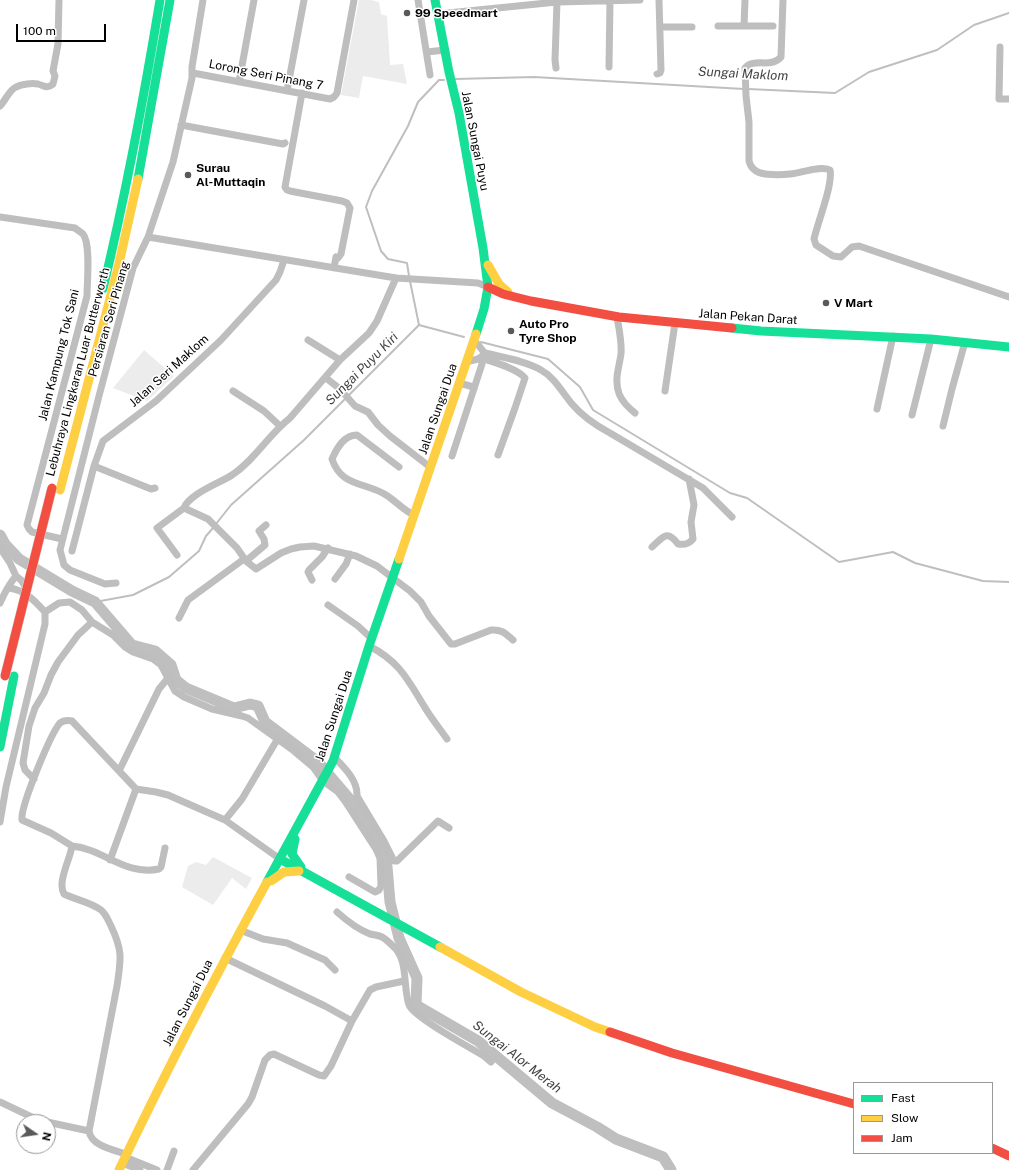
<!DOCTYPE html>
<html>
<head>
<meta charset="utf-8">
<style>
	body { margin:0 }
	#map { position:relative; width:1009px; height:1170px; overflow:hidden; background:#fff; font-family:"Public Sans",sans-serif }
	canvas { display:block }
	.legend { position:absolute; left:853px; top:1082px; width:140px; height:72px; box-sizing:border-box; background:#fff; border:1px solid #999; margin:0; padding:5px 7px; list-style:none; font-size:12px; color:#000 }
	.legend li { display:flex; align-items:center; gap:8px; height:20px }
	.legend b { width:20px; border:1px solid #999 }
	.north { position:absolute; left:16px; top:1114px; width:40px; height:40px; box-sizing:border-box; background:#fff; border:1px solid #999; border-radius:50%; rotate:103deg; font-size:11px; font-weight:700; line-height:16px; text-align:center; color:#000 }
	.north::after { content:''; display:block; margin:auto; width:14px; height:18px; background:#595959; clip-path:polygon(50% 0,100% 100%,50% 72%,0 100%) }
	.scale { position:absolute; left:16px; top:24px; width:90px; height:18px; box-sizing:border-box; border:2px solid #000; border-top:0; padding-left:5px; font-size:12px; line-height:14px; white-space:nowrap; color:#000; -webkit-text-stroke:3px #fff; paint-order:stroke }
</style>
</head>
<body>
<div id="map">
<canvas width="1009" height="1170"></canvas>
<ul class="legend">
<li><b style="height:5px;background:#16e098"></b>Fast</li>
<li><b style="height:5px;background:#ffcf43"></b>Slow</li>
<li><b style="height:5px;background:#f24e42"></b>Jam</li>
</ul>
<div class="north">N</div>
<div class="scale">100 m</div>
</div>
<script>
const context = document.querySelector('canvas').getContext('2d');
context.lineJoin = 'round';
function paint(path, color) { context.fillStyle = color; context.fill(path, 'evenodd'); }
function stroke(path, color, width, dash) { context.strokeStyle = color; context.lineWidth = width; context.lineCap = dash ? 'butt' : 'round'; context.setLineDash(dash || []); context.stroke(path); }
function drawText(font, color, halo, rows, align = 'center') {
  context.font = font + ' "Public Sans",sans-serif'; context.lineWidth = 3; context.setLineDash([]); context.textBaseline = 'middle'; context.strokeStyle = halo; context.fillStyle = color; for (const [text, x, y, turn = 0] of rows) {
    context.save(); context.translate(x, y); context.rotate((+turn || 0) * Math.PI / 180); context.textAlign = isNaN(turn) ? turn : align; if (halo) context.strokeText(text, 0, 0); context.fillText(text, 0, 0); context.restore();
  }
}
paint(new Path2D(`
	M359,0H371L379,2L381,14L387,16L390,65L403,64L407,84L363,76L359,98L341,95Z
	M144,350L174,376L147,401L113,388Z
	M213,857L252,878L246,889L232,878L213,905L182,887L188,866L196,862L206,865Z`), '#ececec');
stroke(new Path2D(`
	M455,79L534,77L744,89
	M748,89L835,93L869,72L937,50L974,25L1009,13
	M409,276L407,263L388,259L381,251L366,207L372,191L408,126L418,102L439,80H444
	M419,325L464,337
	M481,342L548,359L580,387L593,410L730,493L747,498L839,562L893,552L915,563L983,581L1009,582
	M216,524L231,505L304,440L419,325L410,281
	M95,602L133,595L169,577L199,551L206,536L213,528`), '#bfbfbf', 2);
stroke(new Path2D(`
	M0,535L5,544L19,559L72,591L95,602L132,645L155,651L171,665L176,680L186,688L234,708L250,704L258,706L265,722L318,762L359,810L386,855L390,902L399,938L417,978L416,1005L478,1041L552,1103L597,1127L616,1139L663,1157L671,1170`), '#bfbfbf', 11);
stroke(new Path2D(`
	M418,0L430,75
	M783,0L781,57C771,69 754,57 745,68L746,96L749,122V161C751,169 757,173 765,174C773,175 782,175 790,174C801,173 821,165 830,170C833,185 818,221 814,239L816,245L833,256L841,257L852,247L859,246L1009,297
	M438,14L557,2L640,0
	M718,26H773
	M744,26L745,0
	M660,27H692
	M1000,47L999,99H1009
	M427,52L445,50
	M609,67L610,1
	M556,68L555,60L557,2
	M193,73L330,99L334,97L337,93L354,0
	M657,74L660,73L661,70L659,0
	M239,82L254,0
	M287,91L304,0
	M302,93L285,187L287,190L290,191L342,201L347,203L350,208L341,254L338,258L336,257L334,268
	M0,106C5,101 10,89 16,87C22,84 32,83 38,84C45,86 47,89 53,84L55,76L53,71L58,44L59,0
	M181,125L283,144L285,143
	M0,217L75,228C77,230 81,232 83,234C91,244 87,282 87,296L27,525L29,529L32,532L62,539
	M148,237L396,278L478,283L488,287
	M617,317C619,329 622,342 621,354C620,360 619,365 618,370C614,390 620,401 635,413
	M308,340L340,360
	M473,341C479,343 480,349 485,353C501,357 527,361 541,370C554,377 562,392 572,404C583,417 595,425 610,433L703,488L732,517
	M466,362L478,359L484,355
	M326,378L340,389L355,406L368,412L378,425L390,436L430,467
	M459,383L470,386L474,389
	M233,391L264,411L280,426
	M665,391L675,323
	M877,409L893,336
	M912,415L931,339
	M943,426L952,389L965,342
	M452,456L482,364L481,358C493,362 517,368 525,378L515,408L498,455
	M94,466L151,489L155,488
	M399,467L357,435C344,435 337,448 332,459C341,487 366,482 386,495C397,502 403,510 414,515
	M184,508L208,519L237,548L246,561L256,569L281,553L291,549L300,547L314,546L356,556L377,566L410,591L421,602L429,616L451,644H455L491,630C502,629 506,634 513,640
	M652,547C663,537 667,529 678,544C685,545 689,544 693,539L691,522L694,505L689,479
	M0,548L10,563L16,576L21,580L27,589
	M72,551L94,466L103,441L156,401L221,340L276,280L280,272L284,260
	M177,555L157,528L184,508C189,494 220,483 232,475C255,460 268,435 290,418L340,360L369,333L377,321L396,278
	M246,561L265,545L264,539L259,531L266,525
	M335,579L346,564L350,554
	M312,580L308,572L309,570L322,557L328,548
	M116,583L105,584L70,570L64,565L60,550L99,396L133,268L148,237L173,162L192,78V67L203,0
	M0,603C4,594 10,583 16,576
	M328,605L358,626L372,639
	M45,612L59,603L70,602L82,610L92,622L113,635L125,647L133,652L153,659L161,665L175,691L184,697L212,709L242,716L248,718L294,751L313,767L323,781L338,792L345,801L376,849L380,858L381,886L379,890L375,892L349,877
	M179,618L188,600L244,559
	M369,646C399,661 408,680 424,706C431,718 440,729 447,739
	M334,757C345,768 358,781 357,796L384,841L394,861H397L438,821L449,828
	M119,771L159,689L168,678
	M34,779L25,770L23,763L29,726L35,708L44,693L51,675L58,662L78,635L92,622
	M225,820L242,799L277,740
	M0,822L6,787L45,624V612C34,600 25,590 9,588
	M72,846C104,849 124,876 159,869L161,867L165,848
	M110,860L136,789
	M337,912C347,921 357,929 370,934C374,935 378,935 382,937C386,939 392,945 396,949C408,964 403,987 409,1005C413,1017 471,1048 484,1056L491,1062
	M240,930L263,939L287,943L325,960L335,970
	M225,958L325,1006L352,1021
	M0,1102L38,1120L89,1131
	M126,1154C114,1150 91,1146 89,1131L117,986C121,959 123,951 111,926C108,920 106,914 101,910C90,902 76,900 64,894C57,882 70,860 72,846L51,833L22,820C20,807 51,733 60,723C64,720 67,720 72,721L136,789L156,792L168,795L225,820L280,859
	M125,1157L157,1170
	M122,1163L140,1170
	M167,1170L174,1151
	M193,1170L248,1104L252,1097L265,1060L270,1055L274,1054L319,1075L324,1076L331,1066L352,1021L370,990L376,987L404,981`), '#bebebe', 7);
stroke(new Path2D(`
	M435,0L449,72L459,113L483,248L488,287L484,309L476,334
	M138,179L170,0
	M103,289C126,193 144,97 160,0
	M732,328L761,331L931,339L1009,347
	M0,747L14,676
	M295,839L292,854L301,867
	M280,859L440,947
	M267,882L333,761L369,646L399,559`), '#16e098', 9);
stroke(new Path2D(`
	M488,265L499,284L508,292
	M60,490L118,268L138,179
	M399,559L476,334
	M271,881L284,872L299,871
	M440,947L521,992L595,1027L610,1032
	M119,1170C165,1073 215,977 267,882`), '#ffcf43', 9);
stroke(new Path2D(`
	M488,287L503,294L531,301L619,317L732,328
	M610,1032L672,1053L854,1104
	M992,1148L1009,1156`), '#f24e42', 9);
const jamBridge = new Path2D(`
	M5,676L52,488`);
stroke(jamBridge, '#dbdbdb', 10, []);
stroke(jamBridge, '#f24e42', 9);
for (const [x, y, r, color] of [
	[407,13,4,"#595959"],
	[188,175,4,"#595959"],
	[826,303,4,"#595959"],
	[511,331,4,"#595959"]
]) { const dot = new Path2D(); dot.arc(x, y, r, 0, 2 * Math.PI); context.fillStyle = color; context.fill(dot); stroke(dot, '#fff', 1.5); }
drawText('bold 12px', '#000', '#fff', [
	["99 Speedmart",415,13],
	["Surau",196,168],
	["Al-Muttaqin",196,182],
	["V Mart",834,303],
	["Auto Pro",519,324],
	["Tyre Shop",519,338]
], 'left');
drawText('12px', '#000', '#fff', [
	["Lorong Seri Pinang 7",266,75,11],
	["Jalan Sungai Puyu",475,141,79],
	["Jalan Pekan Darat",748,317,4],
	["Persiaran Seri Pinang",109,319,-74],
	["Jalan Kampung Tok Sani",59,355,-76],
	["Jalan Seri Maklom",169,371,-42],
	["Lebuhraya Lingkaran Luar Butterworth",78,372,-75],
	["Jalan Sungai Dua",438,409,-71],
	["Jalan Sungai Dua",334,716,-72],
	["Jalan Sungai Dua",188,1003,-63]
]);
drawText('italic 13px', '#444', '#fff', [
	["Sungai Maklom",743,74,3],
	["Sungai Puyu Kiri",362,369,-45],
	["Sungai Alor Merah",517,1057,38]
]);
</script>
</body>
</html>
